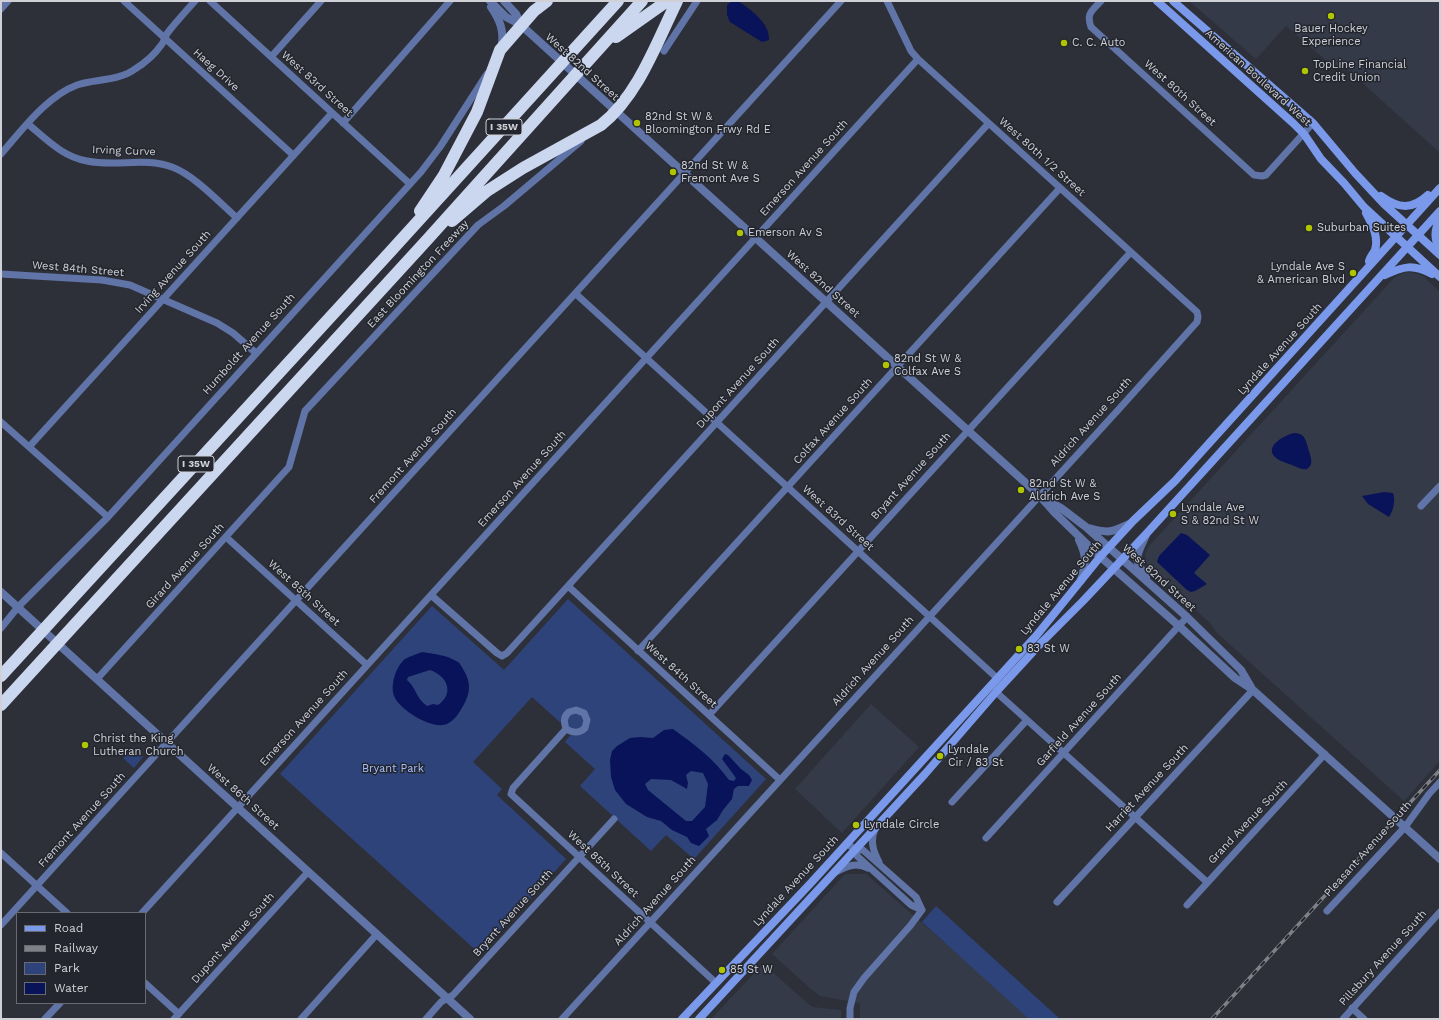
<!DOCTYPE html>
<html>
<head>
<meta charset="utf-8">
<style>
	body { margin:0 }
	#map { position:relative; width:1441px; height:1020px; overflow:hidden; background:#2d3038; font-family:"Work Sans",sans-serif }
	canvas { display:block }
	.frame { position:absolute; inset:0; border:2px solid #cfd1d6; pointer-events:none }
	.legend { position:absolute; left:16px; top:912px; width:130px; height:92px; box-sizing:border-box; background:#23262e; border:1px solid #686a71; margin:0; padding:5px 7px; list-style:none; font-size:12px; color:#cfd1d6 }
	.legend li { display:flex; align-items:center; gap:8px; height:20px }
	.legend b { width:20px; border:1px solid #686a71 }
</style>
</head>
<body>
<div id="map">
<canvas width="1441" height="1020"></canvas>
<div class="frame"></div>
<ul class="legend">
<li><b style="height:5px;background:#7a99ea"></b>Road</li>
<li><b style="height:5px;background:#7f8188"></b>Railway</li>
<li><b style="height:11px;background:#2f437b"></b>Park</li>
<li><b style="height:11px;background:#081359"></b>Water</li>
</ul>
</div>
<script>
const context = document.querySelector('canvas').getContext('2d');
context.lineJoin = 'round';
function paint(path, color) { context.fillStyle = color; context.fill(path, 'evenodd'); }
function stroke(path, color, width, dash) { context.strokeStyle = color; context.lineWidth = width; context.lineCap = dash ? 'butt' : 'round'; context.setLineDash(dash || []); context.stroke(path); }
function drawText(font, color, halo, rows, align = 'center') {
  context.font = font + ' "Work Sans",sans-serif'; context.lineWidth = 3; context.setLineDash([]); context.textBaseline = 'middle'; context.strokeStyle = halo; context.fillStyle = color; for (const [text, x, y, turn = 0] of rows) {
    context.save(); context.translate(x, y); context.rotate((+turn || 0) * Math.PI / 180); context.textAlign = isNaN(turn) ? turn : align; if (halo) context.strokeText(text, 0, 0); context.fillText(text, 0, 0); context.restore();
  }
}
paint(new Path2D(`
	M1189,1H1440V153L1347,69L1335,68L1286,26L1256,59Z
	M1408,272L1418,274L1423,276L1440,292V761L1404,801L1216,632L1211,624L1150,568L1146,562L1145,554L1149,546L1394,278L1403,273Z
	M871,704L919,747L842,833L795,789Z
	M845,874H866L1032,1019H860V1003L820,996L811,989L772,954Z
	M763,964L812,1007L841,1010V1019H711Z`), '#343a48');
paint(new Path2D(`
	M568,599L766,779L694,859L666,835L651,851L580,786L595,769L565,742L572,733L532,697L473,762L502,789L497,795L566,859L480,954L280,774L432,606L504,670Z
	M133,747L143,757L134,768L123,758Z
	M936,906L1060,1019H1029L922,922Z`), '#2f437b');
paint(new Path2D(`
	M738,1C751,10 770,23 769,40L762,42L730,22L727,15V5L731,2Z
	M1294,433C1306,433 1306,442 1309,451C1311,459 1314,464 1307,469C1300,470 1298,467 1292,465C1287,463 1279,461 1275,457C1264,446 1285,435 1294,433Z
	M1384,492L1393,493C1396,501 1393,511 1389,517L1368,504L1362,496Z
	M1181,533L1187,535L1210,555L1194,573L1207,584L1195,591L1191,592L1187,590L1157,562L1159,556Z
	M422,652C435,654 447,655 458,662C460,663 461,666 463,669C471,682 471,692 463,706C459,713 455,720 447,724C432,730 402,711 395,698C389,687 396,666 405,659C410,656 417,654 422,652ZM430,670C447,676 455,693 438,705L433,704L427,706C415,697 417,689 407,680L408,677Z
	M673,729C694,744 714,759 729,780L734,781L736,778L722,759L725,754L728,755L741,769L749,775L752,780L749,786H738L734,789L732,799L723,810L717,820L706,829L709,836L699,846L691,843L687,837L672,830L661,821L647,817L626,804L615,790L611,777L610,760L612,751L617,746L630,738L640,737L653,738L664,730ZM691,771L703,773L708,784L705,807L692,821H686L648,790L645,784L651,779L671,780L687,789L688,783L686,775Z`), '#081359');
stroke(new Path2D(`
	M124,1L293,155
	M210,1L410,184
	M1101,1C1092,11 1086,13 1091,27L1254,175L1262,176L1266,175L1313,123
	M1,9L8,1
	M664,51L697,1
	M271,57L321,1
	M343,123L450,1
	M28,124C46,139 63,157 87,161C115,167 145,157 172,167C194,175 219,202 237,218
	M1,154C22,130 47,96 77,85C95,79 119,81 135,69C145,63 155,54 162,44C165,40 165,35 169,31C177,21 186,11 195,1
	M1,274L102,280L130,285L217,323L233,333L256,353
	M576,294L997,678
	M1,422L108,517
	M29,447L332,113
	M1421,506L1440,486
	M226,537L367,665
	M568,586L780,780
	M431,595L497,653L502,656L507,653L988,124
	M1,628L18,607L108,517L421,172L440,147L487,74
	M638,651L1060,188
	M97,679L289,467L305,411L478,225L504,206L581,141
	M996,692L1207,882
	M709,715L1130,253
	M566,729C564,722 563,717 569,712L576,710L584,713L587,720L585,728C579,734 573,733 566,729L513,788L511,794L715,982
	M952,802L1027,720
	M875,829C870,841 873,851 879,862
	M986,838L1187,617
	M847,843L855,850L857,856L911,905L922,910
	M855,850H863L916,897L922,910
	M1,853L67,913
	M836,872C847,866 856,862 868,868
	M1057,902L1253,690
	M1187,905L1325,754
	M1327,911L1405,827L1429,794L1440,782
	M142,913L918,59
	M1,925L841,1
	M145,983L179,1014
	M1352,1008L1364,1019
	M45,1019L60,1003
	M174,1019L308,872
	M301,1019L377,934
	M426,1019L441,1002L453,995L614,819
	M562,1019L1119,409L1197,322L1198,317L1197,312L918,59L911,51L887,1
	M850,1019V1008L854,992L864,978L910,926L922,910
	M1343,1019L1440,912`), '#6074a7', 7);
stroke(new Path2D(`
	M490,1L506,17L521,25L1039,495L1056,514L1095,552L1179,626L1235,678L1253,690L1440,859
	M504,1L516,14L521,25
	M491,7C500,20 505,32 501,48
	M1045,499L1061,508L1086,527L1187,617L1241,670L1251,687
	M1089,528C1110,534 1112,532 1131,523
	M1146,535C1137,556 1132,557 1146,577
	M1079,540C1087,556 1086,563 1081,580
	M1,592L470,1019`), '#6074a7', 8);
stroke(new Path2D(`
	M1157,1L1293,123L1304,134L1321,159L1344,183L1364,207L1440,277
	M1173,1L1313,123L1355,173L1384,204L1440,255
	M1381,196C1399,209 1412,210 1428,195
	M1366,213C1372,224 1379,237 1375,250C1373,254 1370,257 1369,261
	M1440,217C1435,229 1433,239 1440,249
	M1385,275C1404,266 1413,264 1432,274
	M682,1019L809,885L1036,636L1100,557L1133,521L1175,481L1440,188
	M699,1019L925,774L996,692L1042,642L1083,601L1147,533L1440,211`), '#7a99ea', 8);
stroke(new Path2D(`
	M616,37L667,1
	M420,211L444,175L477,112L500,50L534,11L547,1
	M452,221L487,191L523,168L601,125C638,96 657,42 677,1
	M1,676L390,252L618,1
	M1,705L426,241L642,1`), '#cbd6ef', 12);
const rail = new Path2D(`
	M1212,1019L1440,770`);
stroke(rail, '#7f8188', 3.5);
stroke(rail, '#23262e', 2, [6]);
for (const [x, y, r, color] of [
	[1331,16,4,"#b0c501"],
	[1064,43,4,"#b0c501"],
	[1305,71,4,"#b0c501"],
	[637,123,4,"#b0c501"],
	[673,172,4,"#b0c501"],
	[1309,228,4,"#b0c501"],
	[740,233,4,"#b0c501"],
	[1353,273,4,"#b0c501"],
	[886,365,4,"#b0c501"],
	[1021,490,4,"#b0c501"],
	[1173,514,4,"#b0c501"],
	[1019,649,4,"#b0c501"],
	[85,745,4,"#b0c501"],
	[940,756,4,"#b0c501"],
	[856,825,4,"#b0c501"],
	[722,970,4,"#b0c501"]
]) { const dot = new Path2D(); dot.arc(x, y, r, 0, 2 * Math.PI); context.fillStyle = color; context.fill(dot); stroke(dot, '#23262e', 1.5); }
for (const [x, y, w] of [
	[504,127,36],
	[196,464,36]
]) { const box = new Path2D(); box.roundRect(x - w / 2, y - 8, w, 16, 3); context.fillStyle = '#23262e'; context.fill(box); stroke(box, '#cfd1d6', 1); }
drawText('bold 10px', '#cfd1d6', null, [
	["I 35W",504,127],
	["I 35W",196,464]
]);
drawText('11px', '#cfd1d6', '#23262e', [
	["Bauer Hockey",1331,29,"center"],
	["Experience",1331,42,"center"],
	["C. C. Auto",1072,43],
	["TopLine Financial",1313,65],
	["Credit Union",1313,78],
	["82nd St W &",645,117],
	["Bloomington Frwy Rd E",645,130],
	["82nd St W &",681,166],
	["Fremont Ave S",681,179],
	["Suburban Suites",1317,228],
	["Emerson Av S",748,233],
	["Lyndale Ave S",1345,267,"right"],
	["& American Blvd",1345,280,"right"],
	["82nd St W &",894,359],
	["Colfax Ave S",894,372],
	["82nd St W &",1029,484],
	["Aldrich Ave S",1029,497],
	["Lyndale Ave",1181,508],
	["S & 82nd St W",1181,521],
	["83 St W",1027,649],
	["Christ the King",93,739],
	["Lutheran Church",93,752],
	["Lyndale",948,750],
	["Cir / 83 St",948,763],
	["Lyndale Circle",864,825],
	["85 St W",730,970]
], 'left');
drawText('11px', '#cfd1d6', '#23262e', [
	["West 82nd Street",582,67,42],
	["Haeg Drive",216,70,42],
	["American Boulevard West",1258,78,42],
	["West 83rd Street",317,84,42],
	["West 80th Street",1180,93,42],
	["Irving Curve",124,151,2],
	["West 80th 1/2 Street",1042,157,42],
	["Emerson Avenue South",804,168,-48],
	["West 84th Street",78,269,5],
	["Irving Avenue South",173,272,-48],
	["East Bloomington Freeway",418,274,-47],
	["West 82nd Street",823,284,42],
	["Humboldt Avenue South",249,344,-48],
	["Lyndale Avenue South",1280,349,-48],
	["Dupont Avenue South",738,383,-48],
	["Colfax Avenue South",833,421,-48],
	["Aldrich Avenue South",1091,422,-48],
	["Fremont Avenue South",413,456,-48],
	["Bryant Avenue South",911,476,-48],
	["Emerson Avenue South",522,479,-48],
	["West 83rd Street",838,518,42],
	["Girard Avenue South",185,566,-48],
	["West 82nd Street",1159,578,42],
	["Lyndale Avenue South",1061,588,-50],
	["West 85th Street",304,593,42],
	["Aldrich Avenue South",873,661,-48],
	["West 84th Street",681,675,42],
	["Emerson Avenue South",304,718,-48],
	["Garfield Avenue South",1079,720,-48],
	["Harriet Avenue South",1147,788,-47],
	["West 86th Street",243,797,42],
	["Fremont Avenue South",82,820,-48],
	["Grand Avenue South",1248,822,-47],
	["Pleasant Avenue South",1368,849,-48],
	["West 85th Street",603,864,43],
	["Lyndale Avenue South",796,881,-47],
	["Aldrich Avenue South",655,901,-48],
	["Bryant Avenue South",513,913,-48],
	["Dupont Avenue South",233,938,-48],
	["Pillsbury Avenue South",1383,958,-48]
]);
drawText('11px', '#a6bffd', '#23262e', [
	["Bryant Park",393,769]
]);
</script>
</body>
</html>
